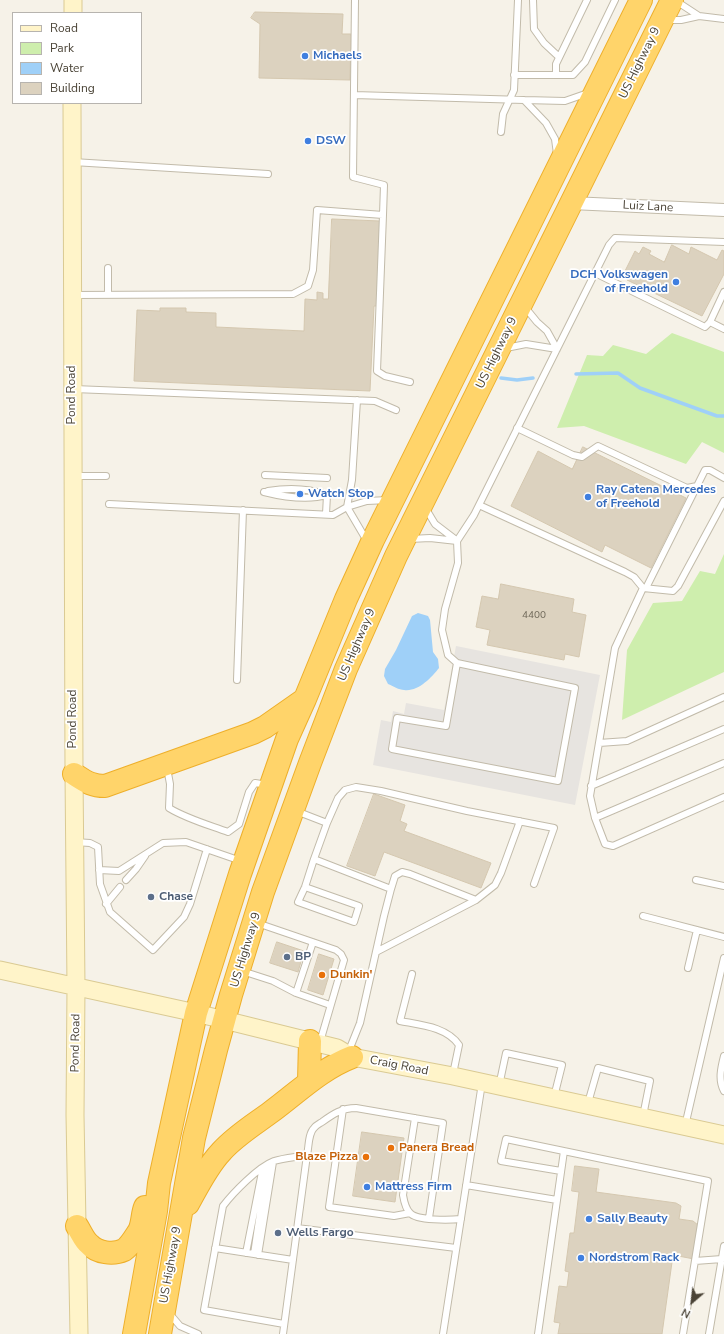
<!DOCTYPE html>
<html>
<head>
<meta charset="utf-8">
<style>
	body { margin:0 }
	#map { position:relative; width:724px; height:1334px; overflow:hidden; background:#f6f2e8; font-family:"Nunito Sans",sans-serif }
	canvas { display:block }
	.legend { position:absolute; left:12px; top:12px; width:130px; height:92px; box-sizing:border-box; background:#fff; border:1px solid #b7b4af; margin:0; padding:5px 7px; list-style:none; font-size:12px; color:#4a4336 }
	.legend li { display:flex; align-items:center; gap:8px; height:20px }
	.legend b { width:20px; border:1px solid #b7b4af }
	.north { position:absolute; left:672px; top:1282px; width:40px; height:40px; -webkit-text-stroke:3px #fff; paint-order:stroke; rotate:208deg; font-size:11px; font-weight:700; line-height:16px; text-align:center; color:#4a4336 }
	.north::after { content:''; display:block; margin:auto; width:14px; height:18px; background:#4a4336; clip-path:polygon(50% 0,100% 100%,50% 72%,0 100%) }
</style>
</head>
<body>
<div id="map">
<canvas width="724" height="1334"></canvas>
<ul class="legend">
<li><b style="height:5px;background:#fff4c9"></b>Road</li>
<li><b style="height:11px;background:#ceeead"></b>Park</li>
<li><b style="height:11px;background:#9fd0f8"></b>Water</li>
<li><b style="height:11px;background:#dcd2bf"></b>Building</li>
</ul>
<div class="north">N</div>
</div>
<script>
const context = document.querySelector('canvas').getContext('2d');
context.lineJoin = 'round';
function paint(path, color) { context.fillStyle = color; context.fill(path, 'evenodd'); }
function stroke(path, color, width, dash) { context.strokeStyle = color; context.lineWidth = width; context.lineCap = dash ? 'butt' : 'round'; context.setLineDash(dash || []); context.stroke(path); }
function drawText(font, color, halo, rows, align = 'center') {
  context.font = font + ' "Nunito Sans",sans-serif'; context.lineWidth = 3.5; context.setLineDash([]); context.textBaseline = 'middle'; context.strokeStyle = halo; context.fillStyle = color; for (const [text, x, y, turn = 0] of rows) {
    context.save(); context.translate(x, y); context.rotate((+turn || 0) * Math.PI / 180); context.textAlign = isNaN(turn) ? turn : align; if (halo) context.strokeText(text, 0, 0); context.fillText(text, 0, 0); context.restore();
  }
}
paint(new Path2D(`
	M672,333L724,352V453L702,442L686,464L584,426L557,428L587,355L603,356L613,345L646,354Z
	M724,554V672L622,720L627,650L653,603L682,601L700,571L715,574Z`), '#ceeead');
paint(new Path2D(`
	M456,646L600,675L575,805L373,765L381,720L391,722L393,711L404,714L406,703L444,710Z`), '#e7e4e0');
paint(new Path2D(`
	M418,613L428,616L430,620L433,652L438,659L439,668C431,678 418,692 404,690C399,690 393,686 388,684L384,676L385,669L396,650L412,616Z`), '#9fd0f8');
stroke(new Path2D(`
	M576,374L618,373L640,388L717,416H724
	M501,378L517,380L533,378`), '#9fd0f8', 3.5);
const building = new Path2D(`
	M255,12L343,14L342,34H351L350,80L259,78L260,24L251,18Z
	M332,219L380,221L377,306H374L370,391L134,381L137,310L160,311V308H186V312L216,313V327L304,331L305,299L317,300V292L323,293V299H328Z
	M672,245L689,254L691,247L717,260L722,250L724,251V274L702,316L627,280L629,276L624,273L635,251L639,254L643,247L651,251L649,254L664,262Z
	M583,447L686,498L651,568L605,545L602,552L511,506L538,451L572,469Z
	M297,492H303V497L296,496Z
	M501,584L574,599L572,612L586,615L579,657L565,654L564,660L487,645L490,630L476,627L482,596L498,599Z
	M374,794L405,805L400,821L407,824L404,831L491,863L481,888L384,852L375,876L347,866Z
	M277,942L304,951L298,972L270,963Z
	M319,954L334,959L323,995L308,990Z
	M362,1132L404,1138L395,1202L353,1196Z
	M575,1166L599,1169L596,1192L676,1203L681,1206L679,1219L693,1221L698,1225L694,1259L673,1255L662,1334H558L560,1323L554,1322L559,1286L567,1287L569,1272L565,1271L570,1233H574L579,1192L572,1191Z`);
paint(building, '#dcd2bf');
stroke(building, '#d4c7af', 1);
const lane = new Path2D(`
	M533,0L534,29L544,43L559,57
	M699,16L724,19
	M667,20H681L699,16L676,1
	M514,75H573L585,62L615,0
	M556,75V64L587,0
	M354,95L524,100
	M501,132L503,114L514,90L518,0
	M557,154L555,139L546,123L524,100L565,101L588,93
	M73,162L268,174
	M383,215L377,371L385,376L410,382
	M595,273L705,327L710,322L724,329
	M74,295L293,294L308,286L313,270L317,210L383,215L384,185L353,177L355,0
	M108,295V268
	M710,322L724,292
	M506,348L526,344L557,349L547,331L537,322L524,306
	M74,389L375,401L396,410
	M517,428L573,455L582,457L598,446L687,488L697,486L705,470H710L724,478
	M265,475L327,478
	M75,476H106
	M268,491C287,488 308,488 327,495
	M264,492C284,497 307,501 327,495
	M724,501L678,586L673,591L643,588L615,648L590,796L595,818L605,844L613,846L724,797
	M109,504L333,515L347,507L352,480L357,400
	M479,505L625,572L634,577L643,588
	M426,509L435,524L456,540
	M326,514L327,495
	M410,539L430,538L457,541
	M367,541L347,507L367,501L388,500
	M646,588L697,486
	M457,663L446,726L397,718L392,749L558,781L575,688L457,663L448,655L442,630L445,609L458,563L457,541L474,515L609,245L615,238L724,242
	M237,680L243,510
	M599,743L627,741L724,697
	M167,768L170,784L169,808C187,819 209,825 228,832L239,824L249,792L255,783L268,785
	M591,786L724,729
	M296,811L327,823L338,798L345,790L356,787L381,791L467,811L554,828L534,884
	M595,818L724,763
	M327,823L314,859L391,889L395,876L402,872L410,874L476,900L495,885L501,873L520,821
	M75,842L90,843L98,847L100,884L110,912L153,950L184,917L190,904L207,849
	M99,870L119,871L163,843L186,842L241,861
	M126,880L136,869L145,856
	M696,880L724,886
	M305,887L359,906L354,922L298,902L305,887L314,859
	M106,904L120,887
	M643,916L724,937
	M257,923L336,950L341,954L344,960L320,1042
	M376,952L476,900
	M688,968L697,930
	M242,971L273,981L296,993L330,1005
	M412,974L400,1021C421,1025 447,1027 459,1045L453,1074
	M296,993L313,942
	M348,1053L360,1023L384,916L391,889
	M724,1056C721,1068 718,1080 724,1091
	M499,1086L506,1053L562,1065L554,1097
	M588,1103L598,1068L650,1081L643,1116
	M343,1109L329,1207L394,1216L410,1213
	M415,1118L403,1195C404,1201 405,1208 410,1213C417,1221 450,1220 461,1219
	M685,1126L724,958
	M561,1171L501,1161L506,1139L708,1181L683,1334
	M466,1185L557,1200
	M297,1228L456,1248
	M215,1248L293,1260
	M246,1253L262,1172
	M254,1254L267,1166
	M258,1255L273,1162
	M695,1261L722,1259
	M169,1313L180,1326L198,1334
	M284,1324L204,1310L223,1206C233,1193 258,1167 274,1161C284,1158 297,1157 307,1155
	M283,1334L307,1155C309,1147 308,1134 314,1128C316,1125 319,1124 322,1122C333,1114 342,1108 356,1108L443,1123L429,1218
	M443,1334L482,1083
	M538,1334L564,1151
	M709,1334L724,1246`);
const street = new Path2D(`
	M571,203L724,210`);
const secondary = new Path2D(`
	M73,13V0
	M72,103L74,774L76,987L75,1115L79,1334
	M0,970L196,1013L337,1048L352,1057L453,1076L724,1135`);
const highway = new Path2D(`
	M74,774C85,781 91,786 105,786L253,733L265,727L305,699
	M309,1081L310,1041
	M188,1204C198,1186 207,1167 221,1152C235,1136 255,1124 271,1112C298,1092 321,1069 352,1057
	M77,1226C81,1232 84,1240 89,1244C97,1253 113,1255 124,1250C130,1246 135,1237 139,1231C143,1223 142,1214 145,1207
	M134,1334L156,1211L159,1183L196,1013L240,874L287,739L305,699L346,599L373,540L641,0
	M160,1334L194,1138L216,1050L231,995L263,892L310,763L346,669L396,556L672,0`);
stroke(lane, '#c2bbaa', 8);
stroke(street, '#c2bbaa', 14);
stroke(secondary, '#daca93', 19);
stroke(highway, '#eeaf2a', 24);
stroke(lane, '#fff', 6);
stroke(street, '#fff', 12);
stroke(secondary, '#fff4c9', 17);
stroke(highway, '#ffd46a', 22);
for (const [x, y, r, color] of [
	[305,56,4,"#3f7fe0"],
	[308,141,4,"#3f7fe0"],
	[676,282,4,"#3f7fe0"],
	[300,494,4,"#3f7fe0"],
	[588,497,4,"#3f7fe0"],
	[151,897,4,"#5c6f8a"],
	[287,957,4,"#5c6f8a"],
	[322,975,4,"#e8710a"],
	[391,1148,4,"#e8710a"],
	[366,1157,4,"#e8710a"],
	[367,1187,4,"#3f7fe0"],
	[589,1219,4,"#3f7fe0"],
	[278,1233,4,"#5c6f8a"],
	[581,1258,4,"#3f7fe0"]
]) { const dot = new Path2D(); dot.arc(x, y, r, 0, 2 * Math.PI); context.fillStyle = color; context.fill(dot); stroke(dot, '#fff', 1.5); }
drawText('10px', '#6e6758', null, [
	["4400",534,616]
]);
drawText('bold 12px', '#366cbe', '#fff', [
	["Michaels",313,56],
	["DSW",316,141],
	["DCH Volkswagen",668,275,"right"],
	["of Freehold",668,289,"right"],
	["Ray Catena Mercedes",596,490],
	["of Freehold",596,504],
	["Watch Stop",308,494],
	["Mattress Firm",375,1187],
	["Sally Beauty",597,1219],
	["Nordstrom Rack",589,1258]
], 'left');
drawText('12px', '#4a4336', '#fff', [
	["US Highway 9",640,63,-64],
	["Luiz Lane",648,207,3],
	["US Highway 9",497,353,-64],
	["Pond Road",72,395,-90],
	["US Highway 9",357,645,-67],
	["Pond Road",73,719,-90],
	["US Highway 9",246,950,-73],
	["Pond Road",76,1043,-89],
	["Craig Road",399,1066,11],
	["US Highway 9",171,1265,-80]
]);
drawText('bold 12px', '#4e5e75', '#fff', [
	["Chase",159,897],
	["BP",295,957],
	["Wells Fargo",286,1233]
], 'left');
drawText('bold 12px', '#c56008', '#fff', [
	["Dunkin'",330,975],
	["Panera Bread",399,1148],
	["Blaze Pizza",358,1157,"right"]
], 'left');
</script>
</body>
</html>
